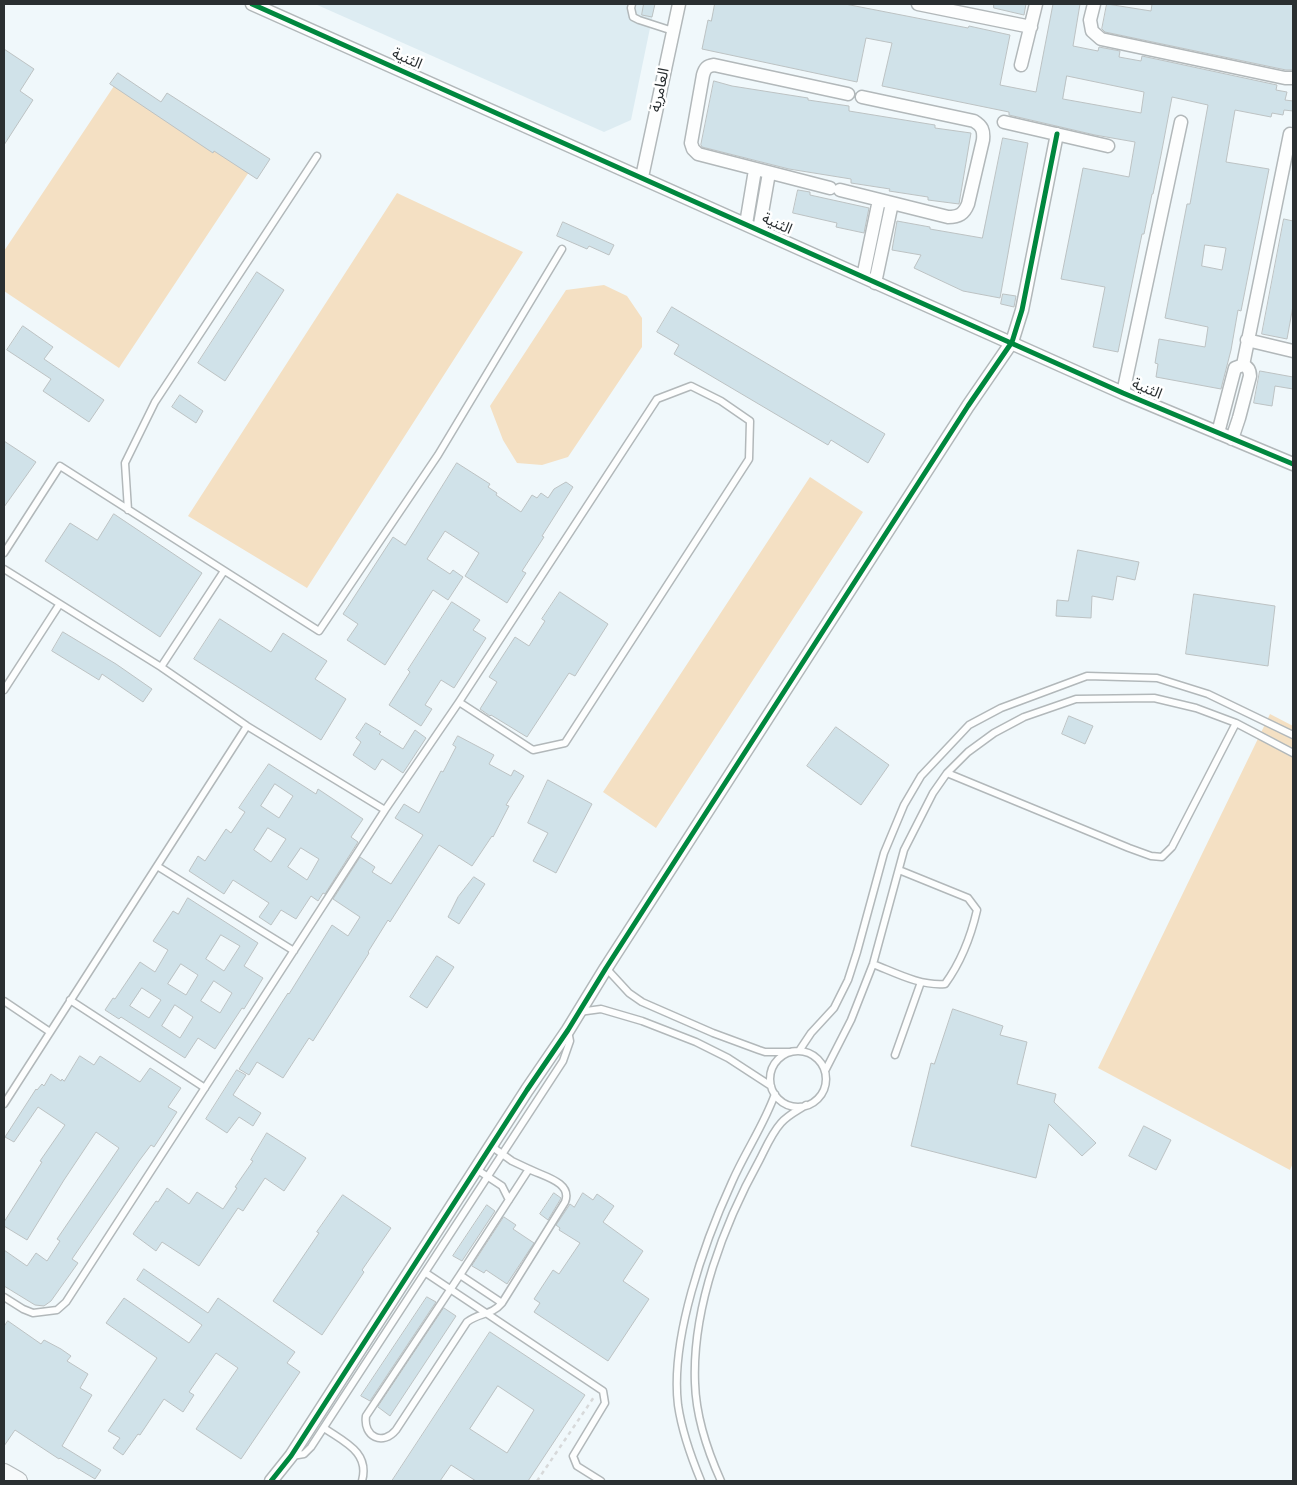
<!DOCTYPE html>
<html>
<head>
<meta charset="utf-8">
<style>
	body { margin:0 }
	#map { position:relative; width:1297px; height:1485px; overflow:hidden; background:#f0f8fb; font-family:"PT Sans",sans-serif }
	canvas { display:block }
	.frame { position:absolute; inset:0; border:5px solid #2a2f31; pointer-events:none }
</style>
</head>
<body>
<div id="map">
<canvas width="1297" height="1485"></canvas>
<div class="frame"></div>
</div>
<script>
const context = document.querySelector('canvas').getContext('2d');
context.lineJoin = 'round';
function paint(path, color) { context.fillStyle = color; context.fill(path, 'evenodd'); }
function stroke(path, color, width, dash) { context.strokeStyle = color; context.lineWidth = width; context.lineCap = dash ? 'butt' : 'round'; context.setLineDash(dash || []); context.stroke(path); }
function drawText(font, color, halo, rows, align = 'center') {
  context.font = font + ' "PT Sans","Noto Sans Arabic",sans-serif'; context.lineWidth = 5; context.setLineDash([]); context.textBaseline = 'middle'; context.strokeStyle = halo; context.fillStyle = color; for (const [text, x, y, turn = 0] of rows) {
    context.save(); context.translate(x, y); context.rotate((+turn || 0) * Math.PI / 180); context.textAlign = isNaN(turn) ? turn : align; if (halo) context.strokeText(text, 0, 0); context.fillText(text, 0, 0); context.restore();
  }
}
paint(new Path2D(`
	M315,4H655L631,120L604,132Z`), '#ddecf2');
paint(new Path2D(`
	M118,80L251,169L119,368L4,291V251Z
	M397,193L523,252L307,588L188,516Z
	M604,285L627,296L642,318V347L568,457L542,465L517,463L503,440L490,406L566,290Z
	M810,477L863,512L656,828L603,792Z
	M1270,714L1293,726V1163L1290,1170L1098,1068Z`), '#f4e0c3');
const building = new Path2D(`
	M644,4H655L652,17L642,15Z
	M715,4H845L968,28L969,26L1010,35L1000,85L1036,92L1053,4H1080L1073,46L1098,51L1099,47L1120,51L1119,57L1141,61L1142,56L1277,85L1276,90L1287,92L1285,100L1293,101V111L1284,110L1283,115L1272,113L1271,117L1235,110L1226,162L1269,169L1241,311L1238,310L1231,350L1221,389L1156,377L1158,364L1155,363L1159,339L1205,347L1208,327L1165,318L1187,204H1190L1208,105L1172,97L1161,155L1153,194H1152L1144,234H1142L1118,352L1093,347L1105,287L1061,279L1075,209L1083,168L1129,177L1135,142L1095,135L1009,115V112L882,86L892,43L866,38L857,82L702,49L708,20L711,21ZM1067,76L1144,92L1141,113L1063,99ZM1205,245L1226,248L1222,270L1202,266Z
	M994,4H1026L1024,15L994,8Z
	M1107,4L1151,11L1152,4H1293V70H1286L1105,32L1102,29Z
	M4,49L34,69L20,91L33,100L4,145Z
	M118,73L161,102L167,93L270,159L257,179L214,151L213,153L192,139L110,84Z
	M714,81L732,86L808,98V100L849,106V111L935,125V128L971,133L959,204L928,200V197L889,191L890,189L851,183V179L789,169L702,147L701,145Z
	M1003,138L1028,143L1000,298L963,291L914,268L921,255L892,250L897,221L930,227V229L982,238Z
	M798,190L810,192V195L869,208L864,233L836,227L837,223L793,213Z
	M1284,219L1293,221V306L1287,339L1262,334Z
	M563,222L614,245L609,255L589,246L587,249L557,236Z
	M257,272L284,290L225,381L198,363Z
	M1003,294L1016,296L1014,307L1001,304Z
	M672,307L885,434L868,463L831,440L828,445L674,354L679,345L657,332Z
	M23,326L53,347L44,359L104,400L89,422L43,391L51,379L7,350Z
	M1260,371L1293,377V389L1275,386L1272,406L1254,403Z
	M180,395L203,411L196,423L172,407Z
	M4,441L36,462L4,507Z
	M457,463L490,484L488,487L497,493L496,495L521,512L532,495L537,498L541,493L548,498L554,489L566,482L573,487L542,536L544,537L522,571L526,573L507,603L465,576L479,553L445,531L427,559L450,574L453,570L463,577L448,600L433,590L385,665L347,640L358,624L343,614L393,537L405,545Z
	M114,514L202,573L160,637L45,561L70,523L97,540Z
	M1078,550L1139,562L1135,580L1117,576L1113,600L1092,596L1091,618L1056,616L1057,600L1068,601Z
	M560,592L608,624L575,676L569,673L527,737L491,715L490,716L480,709L497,682L489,677L515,637L529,646L545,621L542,619Z
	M1194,594L1275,606L1268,666L1186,654Z
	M452,602L480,620L473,630L486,638L454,688L441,680L425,705L432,709L421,726L389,705L410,672L408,670Z
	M220,619L271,652L283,633L327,661L315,679L346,699L321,740L194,659Z
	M63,632L116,664L152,689L143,702L102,674L99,680L52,651Z
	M1069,716L1093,726L1085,744L1062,734Z
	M366,723L381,732L379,734L403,749L415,730L426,738L403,773L382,759L375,770L353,755L361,742L356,738Z
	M836,727L889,765L861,805L807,766Z
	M458,736L494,755L489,764L511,776L514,770L524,776L506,805L509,806L493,837L492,836L472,866L439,845L390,922L388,920L368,952L369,953L313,1041L309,1038L283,1078L257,1062L249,1075L239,1069L288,993L289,994L332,925L348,936L360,917L333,899L360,857L375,867L372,872L391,884L423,835L395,818L404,804L419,813L441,771L443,772L456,747L453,745Z
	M269,764L316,794L318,789L363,819L351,837L358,842L325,894L323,893L318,901L311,896L296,919L281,910L271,925L259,917L269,903L233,880L224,894L189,871L198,856L205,861L226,829L231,833L245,812L239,808ZM275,784L293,796L279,818L261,806ZM268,828L286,839L271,862L254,850ZM301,848L319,859L307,880L288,867Z
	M548,780L592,804L556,873L533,861L548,833L528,823Z
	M474,877L485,884L459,924L448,917L458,897Z
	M188,898L258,943L244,966L263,978L244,1009L242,1008L215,1049L198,1038L185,1058L121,1017L119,1019L105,1010L113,998L115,999L140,962L155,972L168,950L153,941L173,911L178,914ZM221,935L240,946L224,971L206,959ZM181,964L198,975L186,995L168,984ZM214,981L232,993L220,1013L201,1001ZM142,988L161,1000L149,1018L130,1006ZM175,1005L193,1017L180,1038L162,1026Z
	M437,956L454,967L427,1008L410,997Z
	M953,1009L1003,1026L1000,1035L1027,1042L1017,1084L1056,1094L1054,1102L1096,1143L1082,1156L1049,1124L1036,1178L911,1146L931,1063L934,1064Z
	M80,1056L94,1065L100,1056L140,1082L150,1068L181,1088L168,1107L177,1112L154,1147L151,1145L139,1161L72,1259L78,1263L51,1301L44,1306L35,1305L4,1286V1250L27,1266L36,1253L47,1261L60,1241L57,1239L119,1148L96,1132L64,1180L27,1240L4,1226V1222L42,1162L40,1161L65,1125L38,1107L14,1142L5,1137L36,1089L37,1090L42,1084L44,1086L51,1074L61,1081L62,1079L64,1081Z
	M237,1070L246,1075L233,1095L261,1113L253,1126L239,1117L227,1133L206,1119Z
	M1144,1126L1171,1140L1156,1170L1129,1156Z
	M267,1133L306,1158L284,1191L265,1178L243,1211L238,1208L199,1266L162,1242L156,1251L133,1234L156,1201L158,1202L167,1188L189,1204L197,1192L223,1209L237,1188L235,1187L253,1161L251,1160Z
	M554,1193L561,1198L560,1200L548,1220L540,1214Z
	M583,1193L593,1200L597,1194L614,1206L603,1222L643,1251L623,1281L649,1299L608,1361L534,1312L540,1303L534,1299L553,1270L559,1274L580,1243L559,1230L560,1228L556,1225L570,1204L574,1207Z
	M343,1195L391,1228L362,1270L364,1272L322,1335L273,1301L319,1233L317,1232Z
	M487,1205L495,1211L462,1261L453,1256Z
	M504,1217L516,1225L513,1229L534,1243L507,1284L486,1270L484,1273L472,1266Z
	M144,1269L208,1313L218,1298L295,1352L287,1363L300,1372L241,1459L196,1429L238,1368L216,1353L189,1392L194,1395L183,1412L164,1399L140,1435L138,1434L123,1455L113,1448L120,1438L108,1431L157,1358L106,1323L124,1298L189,1343L202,1325L137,1280Z
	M427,1297L436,1302L370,1401L361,1396Z
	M444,1308L456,1316L390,1416L378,1407Z
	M8,1321L41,1344L44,1340L61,1349L71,1356L67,1361L88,1374L80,1388L92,1395L62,1446L101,1470L95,1479L60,1458L59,1459L15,1430L4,1446V1327Z
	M490,1332L585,1395L528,1481H476L451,1465L440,1481H392ZM498,1386L534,1410L507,1453L470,1429Z`);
paint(building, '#d0e2e9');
stroke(building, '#bcc2c3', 1);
const lane = new Path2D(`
	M632,4L631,8L633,17L639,20L673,31
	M128,510L125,463L155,402L317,156
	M4,553L60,466L319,631L438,455L562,249
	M4,569L161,667L247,726L385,810
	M161,667L224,571
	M4,690L59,605
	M947,773L1129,848L1151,856L1162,857L1172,847L1236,723
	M157,866L294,951
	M873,964C896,973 920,986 945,984C961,962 971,936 977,910L968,898L899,870
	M606,968L629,993L642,1002L713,1033L759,1050L765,1052H790
	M70,1000L205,1088
	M4,1001L50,1032
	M579,1012L601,1009L642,1021L696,1042L728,1058L771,1086
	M799,1051L811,1033L834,1008L848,980L857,952L884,853L904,805L921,776L969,725L1001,708L1087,676L1157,678L1208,694L1293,735
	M770 1079a28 28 0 1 1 56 0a28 28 0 1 1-56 0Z
	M895,1055L921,982
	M825,1071L851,1020L873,964L904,850L933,793L947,773L968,752L994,733L1024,717L1076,699L1154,698L1196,708L1236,723L1293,753
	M4,1104L247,726
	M491,1146L512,1161L529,1169
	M476,1169L502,1186L509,1200
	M426,1273L603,1391L605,1403L573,1456L577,1466L601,1481
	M460,1275L366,1416C363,1437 383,1446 396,1430L467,1322C480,1312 491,1316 502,1303L565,1202C573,1182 542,1176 529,1169L460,1275L502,1303
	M4,1297L23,1309L33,1313L57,1310L66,1302L385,810L459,702L657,399L691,386L721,401L750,421L749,459L565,743L533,750L459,702
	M324,1428C344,1442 370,1452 362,1481
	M292,1456L304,1454L311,1447L563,1061L570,1041L568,1031
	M701,1481C691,1457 682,1432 678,1405C670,1339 704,1243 732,1182C745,1152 764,1125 775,1094
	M721,1481C707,1450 696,1417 695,1383C692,1307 724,1224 760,1159C766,1147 772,1133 781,1123C788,1115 797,1111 806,1105`);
const street = new Path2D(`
	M252,4L1123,393L1293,464
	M918,4L1031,27
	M1094,4L1090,20L1092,31L1101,39L1285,78H1293
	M1021,65L1036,4
	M1004,122L1108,146
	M642,177L679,4
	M830,188L698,154L693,149L691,143L703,75C705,68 707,66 714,65L848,94
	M840,190L948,217C959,217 964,214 968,204L983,140C984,130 982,126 974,121L862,97
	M746,224L755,170
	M759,230L769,173
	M863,277L879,200
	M875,283L892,203
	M1247,340L1293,351
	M1243,365L1290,134
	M1123,393L1181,122
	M1218,433L1235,368L1243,365C1248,367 1250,370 1250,376L1239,418L1232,439
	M271,1481L291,1456L527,1090L568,1030L606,968L968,406L1012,342L1022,310L1057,134`);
const secondary = new Path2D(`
	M4,1473L18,1481`);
stroke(lane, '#b2b8ba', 9);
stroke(street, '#b2b8ba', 15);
stroke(secondary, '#b2b8ba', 20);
stroke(new Path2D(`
	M537,1481L594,1397`), '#d7d9da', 2.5, [4, 4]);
stroke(lane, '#fdfefe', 6);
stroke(street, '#fdfefe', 12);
stroke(secondary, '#f7fafb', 18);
stroke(new Path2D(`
	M252,4L1123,393L1293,464
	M271,1481L291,1456L527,1090L568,1030L606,968L968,406L1012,342L1022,310L1057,134`), '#00873e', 5);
drawText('15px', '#2a2f31', '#fff', [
	["الثنية",407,59,24],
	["العامرية",660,90,-78],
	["الثنية",777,224,24],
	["الثنية",1147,389,23]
]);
</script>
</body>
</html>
